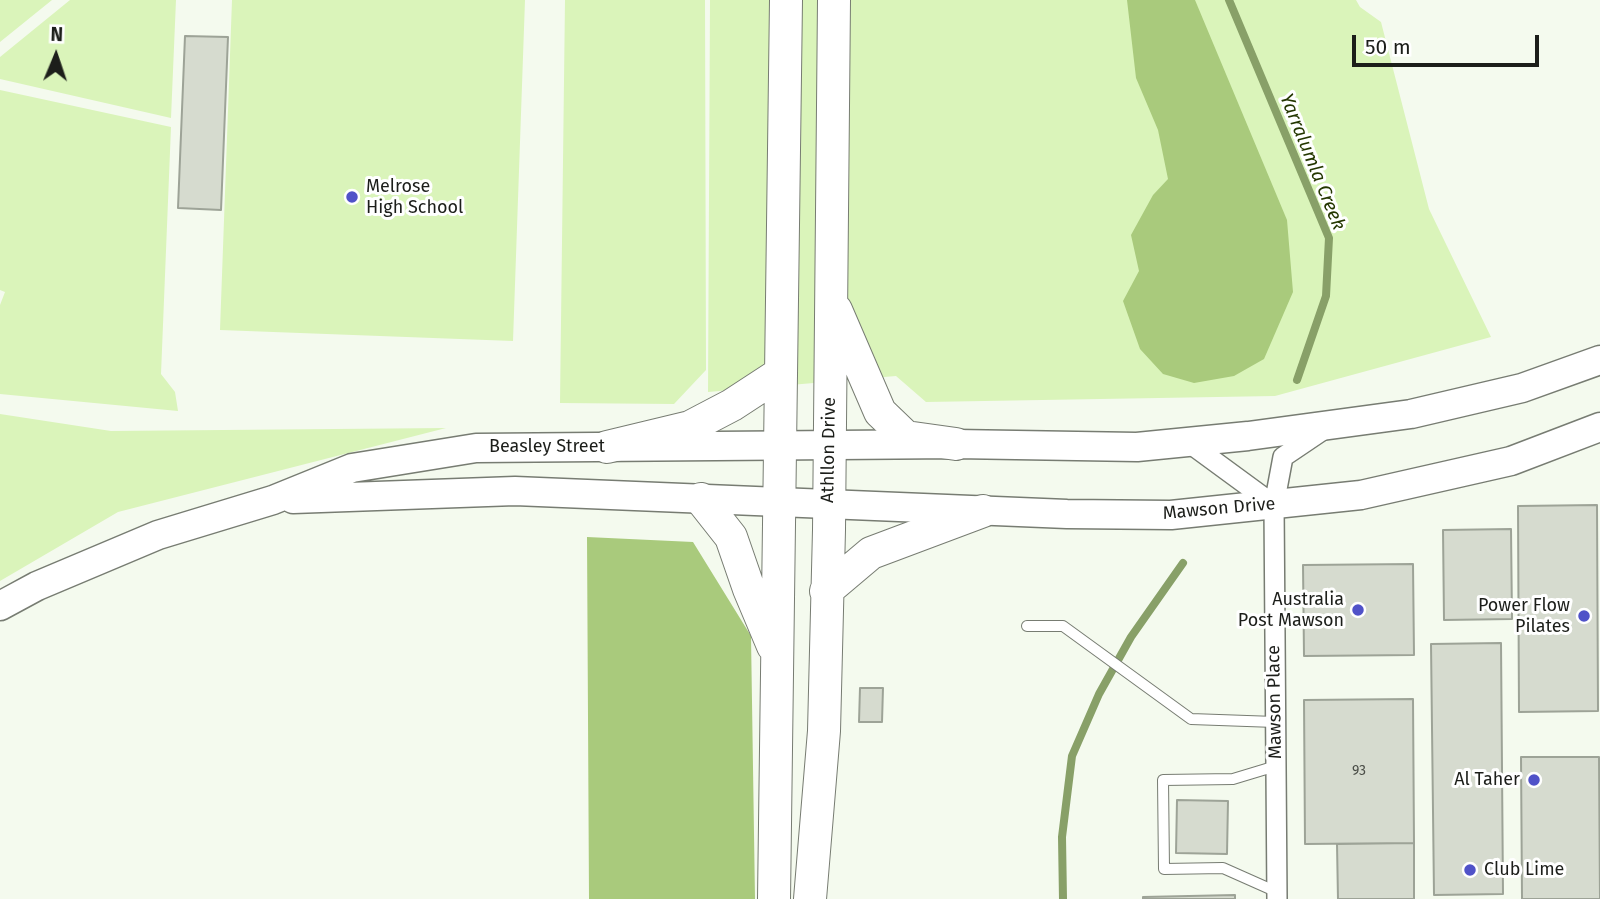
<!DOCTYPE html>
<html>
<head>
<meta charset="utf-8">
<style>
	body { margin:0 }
	#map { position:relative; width:1600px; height:899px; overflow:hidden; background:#f4faee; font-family:"Fira Sans",sans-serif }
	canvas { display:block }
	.north { position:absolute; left:21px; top:21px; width:70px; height:70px; -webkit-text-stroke:5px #fff; paint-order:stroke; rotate:2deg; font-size:19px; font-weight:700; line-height:28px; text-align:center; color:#1c1e1a }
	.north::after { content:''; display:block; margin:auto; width:24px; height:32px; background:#1c1e1a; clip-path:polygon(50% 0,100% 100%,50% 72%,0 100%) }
	.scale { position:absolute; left:1352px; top:35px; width:187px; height:32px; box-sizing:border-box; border:4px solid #1c1e1a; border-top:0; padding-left:9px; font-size:21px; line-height:24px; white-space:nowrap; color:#1c1e1a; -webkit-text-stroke:5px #fff; paint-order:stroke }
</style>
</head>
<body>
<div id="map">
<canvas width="1600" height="899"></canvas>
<div class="north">N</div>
<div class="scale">50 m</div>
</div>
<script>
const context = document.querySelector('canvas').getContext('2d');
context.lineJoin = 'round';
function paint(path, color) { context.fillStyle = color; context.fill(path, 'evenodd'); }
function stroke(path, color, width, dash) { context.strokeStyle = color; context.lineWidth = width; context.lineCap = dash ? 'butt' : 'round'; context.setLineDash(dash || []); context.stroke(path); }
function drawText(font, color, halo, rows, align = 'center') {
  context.font = font + ' "Fira Sans",sans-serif'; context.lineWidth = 6; context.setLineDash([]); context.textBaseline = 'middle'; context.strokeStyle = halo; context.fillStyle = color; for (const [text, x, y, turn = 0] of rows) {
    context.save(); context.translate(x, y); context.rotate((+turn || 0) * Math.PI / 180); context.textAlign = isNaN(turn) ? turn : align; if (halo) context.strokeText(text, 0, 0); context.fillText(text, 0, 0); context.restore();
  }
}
paint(new Path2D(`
	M0,0H52L0,42Z
	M70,0H176L171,118L0,79V57Z
	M232,0H525L513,341L220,330Z
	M565,0H705L706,370L674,404L560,403Z
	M710,0H1356L1360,7L1381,22L1429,209L1491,337L1275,396L926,402L896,376L708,392Z
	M0,90L171,127L161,374L175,392L178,411L0,394V305L5,292L0,290Z
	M0,414L111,431L446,428L118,512L0,581Z`), '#daf4ba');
paint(new Path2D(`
	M1127,0H1195L1287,220L1293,292L1264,359L1234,376L1194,383L1163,374L1140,349L1123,301L1139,271L1131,235L1153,195L1168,179L1158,130L1136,78Z
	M587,537L693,542L751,636L755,899H589Z`), '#a9ca7c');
stroke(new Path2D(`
	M1229,0L1329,238L1326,296L1297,380
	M1063,899L1062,837L1072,756L1099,694L1131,637L1183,563`), '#88a068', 8);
const building = new Path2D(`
	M185,36L228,37L221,210L178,208Z
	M1597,505L1598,711L1519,712L1518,506Z
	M1511,529L1512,619L1444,620L1443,530Z
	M1413,564L1414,655L1304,656L1303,565Z
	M1501,643L1503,894L1434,895L1431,644Z
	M860,688H883L882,722H859Z
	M1413,699L1414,843L1305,844L1304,700Z
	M1521,757H1599L1600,899H1522Z
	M1177,800L1228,801L1227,854L1176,853Z
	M1414,843V899H1338L1337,844Z
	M1235,895V899H1143V897Z`);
paint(building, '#d6dbcf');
stroke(building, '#9da397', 2);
const lane = new Path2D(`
	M1027,626H1063L1191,719L1275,722
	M1276,766L1233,779L1163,780L1164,869L1223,868L1277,892`);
const street = new Path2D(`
	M1188,442L1274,505
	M1277,899L1274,505L1283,457L1326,428`);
const secondary = new Path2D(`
	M293,499L515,491L1067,514L1171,515L1361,495L1511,461L1600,427
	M0,606L37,586L158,535L273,500L352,468L476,448L956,444L1137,447L1248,436L1411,414L1522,388L1600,360`);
const primary = new Path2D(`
	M836,310L880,412L906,437L956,444
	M607,447L690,427L732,405L781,373
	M701,499L731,537L749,589L773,646
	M826,591L871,553L983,511
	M774,899L786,0
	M810,899L824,731L829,530L834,0`);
stroke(lane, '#777c72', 12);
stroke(street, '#777c72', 22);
stroke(secondary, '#777c72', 31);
stroke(primary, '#777c72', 34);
stroke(lane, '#fff', 10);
stroke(street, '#fff', 19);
stroke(secondary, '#fff', 28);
stroke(primary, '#fff', 32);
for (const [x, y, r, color] of [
	[352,197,7,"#5052c8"],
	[1358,610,7,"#5052c8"],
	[1584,616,7,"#5052c8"],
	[1534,780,7,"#5052c8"],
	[1470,870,7,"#5052c8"]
]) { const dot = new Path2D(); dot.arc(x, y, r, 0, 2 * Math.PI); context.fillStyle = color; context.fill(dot); stroke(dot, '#fff', 2.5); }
drawText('14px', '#4a4d47', null, [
	["93",1359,771]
]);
drawText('18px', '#1c1e1a', '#fff', [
	["Melrose",366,187,"left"],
	["High School",366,208,"left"],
	["Australia",1344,600],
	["Post Mawson",1344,621],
	["Power Flow",1570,606],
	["Pilates",1570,627],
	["Al Taher",1520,780],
	["Club Lime",1484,870,"left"]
], 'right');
drawText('18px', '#1c1e1a', '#fff', [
	["Beasley Street",547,447],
	["Athllon Drive",829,450,-89],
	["Mawson Drive",1219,509,-5],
	["Mawson Place",1275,702,-91]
]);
drawText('italic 19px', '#243700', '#fff', [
	["Yarralumla Creek",1312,162,68]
]);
</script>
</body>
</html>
